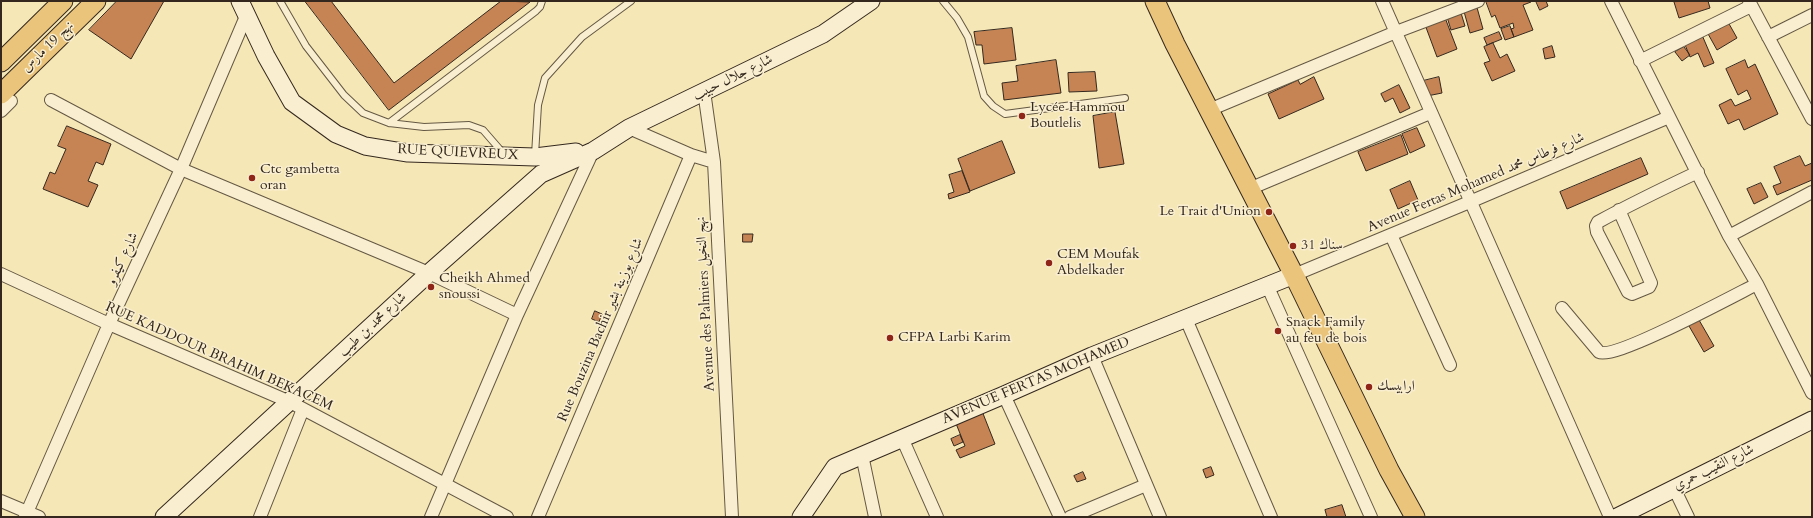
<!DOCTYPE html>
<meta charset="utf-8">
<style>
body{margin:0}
#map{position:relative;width:1813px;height:518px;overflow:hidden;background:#f6e7b6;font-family:Cardo,serif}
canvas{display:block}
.frame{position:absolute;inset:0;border:2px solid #34281e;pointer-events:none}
</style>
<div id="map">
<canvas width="1813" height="518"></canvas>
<div class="frame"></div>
</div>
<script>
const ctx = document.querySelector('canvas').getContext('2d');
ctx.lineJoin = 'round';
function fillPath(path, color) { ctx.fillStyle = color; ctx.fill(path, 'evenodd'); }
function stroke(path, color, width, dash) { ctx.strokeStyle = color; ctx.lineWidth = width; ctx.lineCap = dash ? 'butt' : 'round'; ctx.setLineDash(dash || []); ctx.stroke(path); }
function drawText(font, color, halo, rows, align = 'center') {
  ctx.font = font + ' Cardo,Amiri,serif'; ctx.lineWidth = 3; ctx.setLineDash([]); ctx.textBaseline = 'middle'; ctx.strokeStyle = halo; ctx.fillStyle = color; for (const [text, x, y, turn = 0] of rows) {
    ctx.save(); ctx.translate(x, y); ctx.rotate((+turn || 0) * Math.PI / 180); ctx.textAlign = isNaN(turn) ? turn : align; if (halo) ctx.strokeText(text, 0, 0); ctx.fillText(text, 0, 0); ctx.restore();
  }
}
const building = new Path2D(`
 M117 1H164L131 59 89 30Z
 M305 1H331L394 83 501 1 530 2 389 110Z
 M1486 1H1531V2L1523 5 1533 30 1514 37 1511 29 1514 28 1513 23 1500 28 1495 15 1492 17Z
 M1536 1H1546L1548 6 1540 10Z
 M1708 1 1710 8 1679 18 1674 2Z
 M1476 4 1483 29 1470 33 1463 8Z
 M1461 13 1465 26 1451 30 1447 17Z
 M1444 15 1457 49 1437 57 1424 22Z
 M1728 22 1737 38 1717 50 1707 32Z
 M1510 26 1514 37 1505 40 1501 29Z
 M1012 28 1016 60 984 64 982 45H976L974 32Z
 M1699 28 1714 63 1704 67 1698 53 1690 57 1681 35Z
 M1499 32 1502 39 1487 45 1484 38Z
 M1493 43 1500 58 1507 54 1515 71 1492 81 1484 63 1490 61 1484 47Z
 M1552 46 1555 57 1545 59 1543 49Z
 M1684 47 1690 55 1682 61 1675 52Z
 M1056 60 1061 93 1004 100 1002 83 1018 81 1016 66Z
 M1745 60 1748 68 1755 64 1778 114 1744 130 1739 119 1728 124 1719 105 1731 99 1735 106 1751 99 1747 90 1738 95 1726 69Z
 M1095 72 1097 91 1069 92 1068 73Z
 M1314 77 1324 99 1279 119 1268 94 1298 80 1300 84Z
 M1439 77 1442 93 1427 96 1423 81Z
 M1399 85 1410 108 1400 113 1393 98 1385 102 1381 94Z
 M1115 112 1124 164 1099 168 1093 116Z
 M67 126 111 144 103 165 96 162 88 181 98 185 88 207 43 189 50 172 55 174 66 149 58 146Z
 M1417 128 1425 146 1410 153 1402 134Z
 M1401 135 1408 154 1366 171 1358 152Z
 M1002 141 1015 173 970 191 958 159Z
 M1800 156 1805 166 1812 163V180L1777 195 1773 186 1781 183 1774 167Z
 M1641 158 1648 174 1567 209 1560 192Z
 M962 171 970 192 949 199 948 194 954 192 949 175Z
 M1410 181 1418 200 1398 209 1390 190Z
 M1761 183 1768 197 1754 204 1747 189Z
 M743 234H753L752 242H743Z
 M595 311 602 314 599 322 592 319Z
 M1699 320 1714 346 1704 352 1689 326Z
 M982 411 995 444 960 458 956 450 965 446 955 421Z
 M960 435 963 442 954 446 951 439Z
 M1211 467 1214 475 1206 478 1203 470Z
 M1083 472 1086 479 1077 482 1074 476Z
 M1342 505 1346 517H1327L1325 510Z`);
fillPath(building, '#c68354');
stroke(building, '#34281e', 1);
const lane = new Path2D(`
 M280 1 306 46 344 95 363 113 389 123 424 127 469 125 483 130 503 153
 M943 1 957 18 968 37 984 96 993 106 1005 114 1125 98
 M389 123 536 11 540 7 542 1
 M535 155 538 105 545 78 582 37 631 1`);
const street = new Path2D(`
 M1382 1 1610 517
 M1611 1 1729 236 1757 284 1812 393
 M1749 1 1812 119
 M1768 37 1812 15
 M1640 61 1751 6
 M704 91 714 162 732 517
 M51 100 181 169 429 273 517 315
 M1209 110 1396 32 1478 1
 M1 111 11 101
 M629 128 691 155 714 162
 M1249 189 1430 113
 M1619 210 1651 283 1649 287 1632 294 1628 292 1597 232 1596 226 1598 222C1631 204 1664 188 1698 172
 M1391 235 1450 365
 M1729 236 1812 192
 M1 274 109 324 290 402 507 517
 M1294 275 1472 201 1669 117
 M1267 285 1371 517
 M1562 308 1599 352C1615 360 1735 295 1757 284
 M1186 319 1271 517
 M1092 356 1160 517
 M1004 395 1060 517
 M902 438 937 517
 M862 455 875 517
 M1674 488 1688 517
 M1 501 39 517
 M25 517 109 324 181 169 247 14
 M260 517 303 409
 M431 517 517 315 593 151
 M538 517 691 155
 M1070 517 1146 485`);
const secondary = new Path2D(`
 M240 1 266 56 292 102 336 134 365 146 408 153 535 157 576 152
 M164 517 429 273 541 174 593 151 629 128 823 34 871 1
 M801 517 835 467 1004 395 1092 356 1294 275
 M1617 517 1812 420`);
const primary = new Path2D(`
 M1155 1 1175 44 1294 275 1389 470 1415 517
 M1 62 63 1
 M1 94 96 1`);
stroke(lane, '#645844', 8);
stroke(street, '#645844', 14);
stroke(secondary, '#34281e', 19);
stroke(primary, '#34281e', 21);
stroke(lane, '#f9efd0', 6);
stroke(street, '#f9efd0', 12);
stroke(secondary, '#f9efd0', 17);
stroke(primary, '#ebc47b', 19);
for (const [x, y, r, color] of [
 [1022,116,4,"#8f2418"],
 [252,178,4,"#8f2418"],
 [1269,212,4,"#8f2418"],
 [1293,246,4,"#8f2418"],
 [1049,263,4,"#8f2418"],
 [431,287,4,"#8f2418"],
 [1278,331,4,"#8f2418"],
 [890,338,4,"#8f2418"],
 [1369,387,4,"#8f2418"]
]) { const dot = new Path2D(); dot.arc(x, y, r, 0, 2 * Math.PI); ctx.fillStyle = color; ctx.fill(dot); stroke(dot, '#f9efd0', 1.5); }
drawText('14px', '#34281e', '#f9efd0', [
 ["نهج 19 مارس",48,47,-44],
 ["شارع جلال حبيب",733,78,-26],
 ["RUE QUIEVREUX",458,153,3],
 ["Avenue Fertas Mohamed شارع فرطاس محمد",1476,183,-23],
 ["شارع كيفرو",123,259,-65],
 ["Avenue des Palmiers نهج النخيل",706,304,-93],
 ["شارع محمد بن طيب",373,325,-43],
 ["Rue Bouzina Bachir شارع بوزينة بشير",601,330,-67],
 ["RUE KADDOUR BRAHIM BEKACEM",219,357,24],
 ["AVENUE FERTAS MOHAMED",1036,381,-23],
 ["شارع النقيب حمري",1714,468,-26]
]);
drawText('14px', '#34281e', '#f9efd0', [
 ["Lycée Hammou",1030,108],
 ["Boutlelis",1030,124],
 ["Ctc gambetta",260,170],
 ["oran",260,186],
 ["Le Trait d'Union",1261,212,"right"],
 ["سناك 31",1301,246],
 ["CEM Moufak",1057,255],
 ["Abdelkader",1057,271],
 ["Cheikh Ahmed",439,279],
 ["snoussi",439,295],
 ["Snack Family",1286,323],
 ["au feu de bois",1286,339],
 ["CFPA Larbi Karim",898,338],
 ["ارابيسك",1377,387]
], 'left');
</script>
